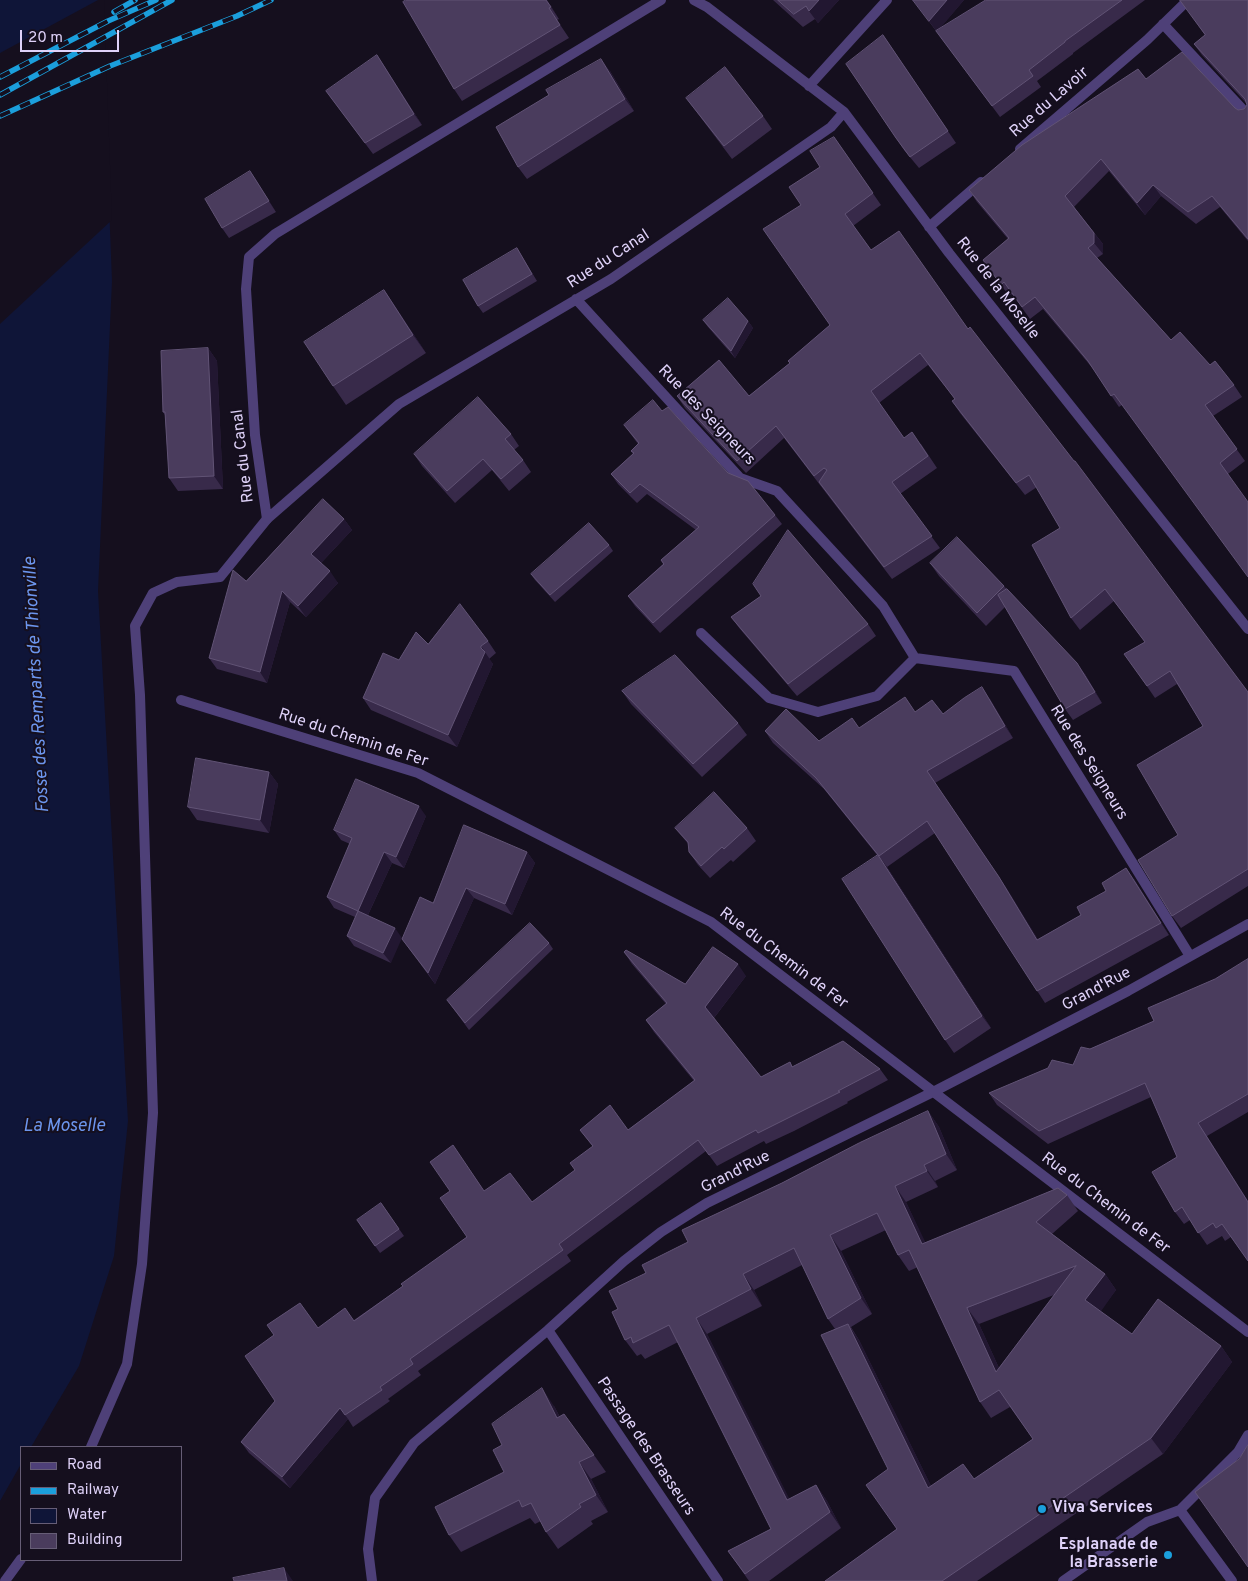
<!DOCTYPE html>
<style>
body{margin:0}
#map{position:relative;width:1248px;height:1581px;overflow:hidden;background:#150f1e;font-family:Overpass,sans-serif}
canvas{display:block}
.legend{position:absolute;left:20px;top:1446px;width:162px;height:115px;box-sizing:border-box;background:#150f1e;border:1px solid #665d76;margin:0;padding:6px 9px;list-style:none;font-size:15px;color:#dfd2f9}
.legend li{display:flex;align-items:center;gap:10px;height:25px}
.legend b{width:25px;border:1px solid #665d76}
.scale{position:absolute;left:20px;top:30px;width:99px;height:22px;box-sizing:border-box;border:2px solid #dfd2f9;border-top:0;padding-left:6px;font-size:15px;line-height:18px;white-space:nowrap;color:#dfd2f9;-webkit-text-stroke:4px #150f1e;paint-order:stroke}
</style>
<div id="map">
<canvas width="1248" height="1581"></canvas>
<ul class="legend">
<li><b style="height:6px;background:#4e4078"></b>Road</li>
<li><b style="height:6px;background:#1b9fdc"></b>Railway</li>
<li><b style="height:14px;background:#0f1538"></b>Water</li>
<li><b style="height:14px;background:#4a3c5d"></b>Building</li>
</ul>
<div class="scale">20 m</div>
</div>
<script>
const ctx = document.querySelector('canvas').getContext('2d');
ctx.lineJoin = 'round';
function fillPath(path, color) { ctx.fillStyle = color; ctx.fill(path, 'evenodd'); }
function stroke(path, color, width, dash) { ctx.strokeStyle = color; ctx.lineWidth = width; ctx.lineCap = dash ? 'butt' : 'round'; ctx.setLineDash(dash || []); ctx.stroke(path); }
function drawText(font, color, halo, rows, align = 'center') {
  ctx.font = font + ' Overpass,sans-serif'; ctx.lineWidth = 4; ctx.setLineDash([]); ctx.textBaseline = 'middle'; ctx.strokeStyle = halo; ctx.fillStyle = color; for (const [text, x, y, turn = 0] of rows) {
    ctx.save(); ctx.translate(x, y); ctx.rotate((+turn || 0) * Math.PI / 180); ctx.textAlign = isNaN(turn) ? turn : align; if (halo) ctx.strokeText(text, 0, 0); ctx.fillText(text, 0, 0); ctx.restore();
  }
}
fillPath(new Path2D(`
 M0 0H101L112 281 98 591 128 1121 114 1256 79 1366 31 1447H21V1464L0 1501Z`), '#0f1538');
fillPath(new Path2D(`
 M98 0H104L112 220 0 324V53Z`), '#150f1e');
stroke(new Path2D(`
 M91 1447 127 1364 142 1264 153 1113 140 695 135 626 153 593 177 582 220 577 267 519
 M5 1581 21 1559`), '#4e4078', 10);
stroke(new Path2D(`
 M694 0 707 7 844 112 949 253 1248 629
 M1163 24 1248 115
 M809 86 887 0
 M1020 149 1147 40 1188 0
 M929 227 981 182
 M576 299 740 478 777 491 883 606 915 658 1014 671 1190 956
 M267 519 255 435 246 289 249 257 275 234 661 0
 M267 519 399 404 611 279 831 127 844 112
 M701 633 769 698 818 712 877 696 915 658
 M181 700 418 773 711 922 1248 1332
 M548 1330 718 1581
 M1180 1510 1232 1581
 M372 1581 368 1549 375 1498 414 1443 548 1330 624 1261 661 1232 707 1203 933 1092 1128 991 1248 924
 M1063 1581 1147 1522 1180 1510 1238 1452 1248 1435`), '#4e4078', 10);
const rail = new Path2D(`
 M114 12 135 0
 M0 77 108 21 156 0
 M0 95 172 0
 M0 116 110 66 237 16 271 0`);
stroke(rail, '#1b9fdc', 5.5);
stroke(rail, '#150f1e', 4, [11]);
fillPath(new Path2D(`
 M547 0 559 19 557 20 569 38 462 101 454 89Z
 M773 0H839L818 23 815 19 803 27Z
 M913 0H964L939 29 986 0H1145L1073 53V54L1037 81 1041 87 1000 117Z
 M1248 0V241L1220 207 1196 224 1161 196 1145 215 1109 171 1074 207 1103 244V254L1097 258 1171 340 1210 365 1234 385 1242 397 1213 416 1245 461 1228 474 1122 405 1119 407 1094 370 1043 309 1030 319 1012 294 1009 296 983 260 1008 239 977 202 969 190 1146 79 1235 108 1238 110 1244 109 1247 105 1246 103 1202 55 1194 44Z
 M883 35 956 143 919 168 904 150 846 64Z
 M377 55 422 125 373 154 326 91Z
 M610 71 634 111 527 179 518 167 549 95Z
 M686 98 763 116 772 129 732 159Z
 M834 137 881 205 853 226 871 250 968 329 1248 692V886L1181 928 1172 916 1178 835 1203 726 1177 684 1155 698 1133 666 1145 642 1114 601 1080 630 1071 618 1060 528 1037 487 1025 495 960 413 952 401 955 399 928 365 879 403 904 438 921 444 937 468 900 494 940 548 892 579 784 438 746 473 685 408 677 396H749L790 363 830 325 801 205 820 167Z
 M250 171 276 212 229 238 222 228Z
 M517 248 537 281 483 313 478 306Z
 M384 290 426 353 346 405 333 386Z
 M703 320 748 321 753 328 735 358 708 327Z
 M208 348 217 361 223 489 178 491 169 478 165 415 163 412Z
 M662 411 728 473 775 515 782 524 660 633 635 606 628 596 663 564 661 560 696 530 647 494 637 503 618 484 611 474 633 454 631 451 638 444 624 425Z
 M511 434 519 446 514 450 523 460 531 472 509 491 492 470 455 503 422 466 414 454Z
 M344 519 352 530 321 563 338 583 306 617 290 602 267 683 217 669 209 658 246 581Z
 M609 545 613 551 555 602 535 580 531 574Z
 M930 563 1004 586 1085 674 1102 703 1073 720 1065 709 1005 607 986 626 939 576Z
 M761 596 868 624 876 636 797 696 740 629 731 617Z
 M488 641 496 653 489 659 493 664 457 747 371 710 363 698 399 660 428 644Z
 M622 691 738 723 747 735 702 777 631 704Z
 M990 699 1013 738 935 783 1007 889 1038 940 1081 915 1134 879 1169 935 1045 1003 935 833 887 867 991 1028 954 1053 945 1040 877 855 824 789 773 743 765 731 819 741 859 728 915 712 943 714Z
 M269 772 278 784 269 833 197 820 188 807Z
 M426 816 404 868 392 863 368 915 391 963 354 946 347 936 355 917 334 908 327 897 350 844 341 840 334 830Z
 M675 828H747L756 841 733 862 731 860 710 878 698 865 689 852V845Z
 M527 852 535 863 512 915 474 898 435 984 402 939 433 903Z
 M549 943 553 949 469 1030 447 1000Z
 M624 952 685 984 746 976 714 1018 761 1077 790 1062 793 1067 880 1069 888 1080 847 1102 848 1103 794 1131 766 1144 764 1141 717 1166 706 1151 567 1255 571 1261 418 1371 421 1375 388 1399 390 1401 353 1427 348 1419 290 1488 249 1453 241 1442 275 1401 318 1328 354 1320 403 1286 467 1237 485 1191 532 1202 575 1170 593 1147 580 1130H628L694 1081 654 1032 646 1020 666 1004 632 964Z
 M1248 959V1112L1207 1136 1248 1201V1261L1231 1237 1225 1241 1222 1236 1207 1245 1190 1220 1184 1224 1175 1212 1177 1157 1151 1097 1048 1144 997 1105 989 1093 1073 1065 1090 1049 1154 1021 1215 979Z
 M928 1111 939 1127 957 1170 935 1181 938 1187 906 1202 925 1243 1067 1195 1078 1211 1052 1234 1105 1274 1116 1290 1100 1311 1132 1334 1221 1346 1232 1362 1163 1454 977 1581H825L897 1529 888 1469 835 1329 828 1319 802 1265 754 1290 762 1306 707 1334 789 1499 816 1485 827 1501 841 1528 769 1581H749L728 1551 771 1529 678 1342 645 1359 641 1354 637 1356 625 1340 618 1309 646 1273 688 1242 782 1183ZM886 1230 898 1255 909 1271 918 1267 980 1402 991 1418 1010 1407 1033 1439 974 1479 931 1486 859 1340 851 1327 872 1314 841 1251ZM1054 1295 999 1368 979 1324Z
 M381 1203 404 1236 380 1253 357 1220Z
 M554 1406 560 1417 594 1455 606 1472 591 1479 608 1512 591 1521 593 1524 558 1549 546 1532 541 1521 535 1524 530 1518 461 1552 449 1535 504 1472 502 1445Z`), '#382a4a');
fillPath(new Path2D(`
 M546 0H547L559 19 551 7Z
 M819 0H839L818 23 809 11Z
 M947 0H964L937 32 929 21Z
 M377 55 385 67 422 125 414 114Z
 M601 59 610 71 634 111 625 99Z
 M250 171 257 181 276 212 269 201Z
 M1153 185 1161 196 1145 215 1137 203Z
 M1094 233 1103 244V254L1094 243Z
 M384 290 397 309 426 353 413 335Z
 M748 321 753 328 735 358 731 351Z
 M208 348 217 361 223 489 214 476Z
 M344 519 352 530 319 565 311 554Z
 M330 571 338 583 306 617 298 606Z
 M282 591 290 602 267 683 260 672Z
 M481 646 493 664 457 747 448 735Z
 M1077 663 1085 674 1102 703 1095 692Z
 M982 687 990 699 1013 738 1005 726Z
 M927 771 1007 889 1046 952 1037 940Z
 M269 772 278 784 269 833 260 820Z
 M419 806 426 816 404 868 396 857Z
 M384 852 392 863 365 921 358 911Z
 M527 852 535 863 512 915 505 904Z
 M878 855 887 867 991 1028 982 1016Z
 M1126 868 1134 879 1169 935 1161 923Z
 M466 888 474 898 435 984 428 973Z
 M395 928 402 938 391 963 383 953Z
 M738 964 746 976 713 1019 705 1007Z
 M928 1111 939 1127 957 1170 946 1154Z
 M1198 1123 1248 1201V1202Z
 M924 1165 935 1181 938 1187 927 1171Z
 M895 1186 906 1202 934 1260 922 1244Z
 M830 1235 841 1251 872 1314 861 1298Z
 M743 1274 754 1290 762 1306 751 1289Z
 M1105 1274 1116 1290 1097 1317 1085 1300Z
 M967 1308 979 1324 1008 1388 996 1372Z
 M696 1318 707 1334 798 1516 787 1500Z
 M848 1324 859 1340 940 1504 928 1488Z
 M1221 1346 1232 1362 1163 1454 1151 1438Z
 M542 1388 554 1406 569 1435 557 1418Z
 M340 1408 348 1419 290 1488 282 1477Z
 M579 1462 591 1479 608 1512 596 1495Z
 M816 1485 827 1501 841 1528 830 1512Z
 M284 1568 293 1581H287Z`), '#221731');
const building = new Path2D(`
 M406 0H546L551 7 549 8 560 25 454 89 403 2Z
 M778 0H819L809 11 806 6 794 14Z
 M913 0H947L929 21Z
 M986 0H1122L1065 41V42L1029 70 1033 76 992 106 936 31Z
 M1180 0H1248V239L1212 196 1188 212 1153 185 1137 203 1101 159 1065 196 1094 233V243L1088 248 1171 340 1180 332 1210 365 1215 361 1234 385 1205 405 1237 449 1220 463 1248 502V577L1114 394 1111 396 1088 361 1035 297 1022 307 1004 282 1001 285 983 260 1009 238 969 190 1022 145 1138 69 1146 79 1182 52 1235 108 1238 110 1244 109 1247 105 1245 99 1194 44 1205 35Z
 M883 35 948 131 910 157 896 138 846 64Z
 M377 55 414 114 365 143 326 91Z
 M601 59 625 99 518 167 496 127 549 95 546 90Z
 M725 67 763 116 724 146 686 98Z
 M834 137 873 193 845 214 871 250 899 231 968 329 970 327 1074 461H1075L1248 692V869L1172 916 1138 860 1178 835 1137 765 1203 726 1170 671 1147 686 1124 654 1145 642 1105 589 1071 618 1032 545 1060 528 1029 475 1016 483 952 401 955 399 920 353 871 391 904 438 912 432 928 456 892 482 932 536 884 567 819 482 827 470 824 468 814 476 776 426 737 461 677 396 719 360 749 396 790 363 788 361 830 325 763 229 801 205 789 187 820 167 810 151Z
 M250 171 269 201 222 228 205 199Z
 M517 248 532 274 478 306 463 280Z
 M384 290 413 335 333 386 304 342Z
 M728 298 748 321 731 351 703 320Z
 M208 348 214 476 169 478 165 412H163L161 351Z
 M478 397 511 434 505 439 523 460 501 479 483 459 447 491 414 454Z
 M653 400 662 411 668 407 728 473 748 481 775 515 653 623 628 596 664 564 661 560 699 527 640 484 630 493 611 474 634 453 631 451 639 443 624 425Z
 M323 499 344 519 311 554 330 571 298 606 282 591 260 672 209 658 233 570 246 581Z
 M589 523 609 545 550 595 531 574Z
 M788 530 868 624 788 684 731 617 761 596 753 584Z
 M957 537 1004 586 977 613 930 563Z
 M1007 589 1077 663 1095 692 1065 709 998 595Z
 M460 604 488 641 481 646V648L485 652 448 735 363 698 383 653 399 660 416 632 428 644Z
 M675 655 738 723 693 764 622 691Z
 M982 687 1005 726 927 771 999 877 1037 940 1081 915 1077 907 1106 891 1102 883 1126 868 1161 923 1037 991 927 821 879 856 816 778 765 731 786 709 819 741 852 718 859 728 905 697 915 712 932 700 943 714 964 698Z
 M196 758 269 772 260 820 188 807Z
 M356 779 419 806 396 857 384 852 358 911 395 928 383 953 347 936 358 911 327 897 352 838 334 830Z
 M714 792 747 828 724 849 722 847 701 866 689 852 688 842 675 828Z
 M464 825 527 852 505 904 466 888 428 973 402 939 420 897 433 903Z
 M878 855 982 1016 945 1040 842 879Z
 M530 923 549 943 465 1023 447 1000Z
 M713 947 738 964 705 1007 761 1077 790 1062 792 1067 843 1041 880 1069 838 1091 840 1092 758 1133 756 1130 709 1155 698 1140 559 1244 563 1250 410 1359 413 1364 380 1387 382 1390 345 1415 340 1408 282 1477 241 1442 275 1401 245 1356 274 1335 267 1325 300 1303 318 1328 345 1308 354 1321 403 1286 401 1284 467 1237 440 1198 450 1191 430 1162 453 1145 484 1191 510 1173 532 1202 575 1170 570 1163 593 1146 580 1130 610 1105 628 1130 695 1080 646 1020 667 1003 624 952 626 950 685 984Z
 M1248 959V1094L1198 1123 1248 1202V1261L1222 1224 1216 1228 1213 1223 1198 1233 1182 1207 1175 1212 1152 1172 1177 1157 1145 1083 1039 1131 989 1093 1048 1068 1052 1060 1073 1065 1081 1047 1090 1049 1154 1021 1148 1008 1215 979Z
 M928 1111 946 1154 924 1165 927 1171 895 1186 922 1244 1058 1188 1067 1195 1036 1222 1105 1274 1085 1300 1132 1334 1158 1299 1221 1346 1151 1438 942 1581H825L897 1529 866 1485 888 1469 821 1335 848 1324 928 1488 963 1464 974 1479 1033 1439 999 1390 980 1402 909 1250 898 1255 877 1213 830 1235 861 1298 828 1319 794 1248 743 1274 751 1289 696 1318 787 1500 816 1485 830 1512 745 1574 728 1551 771 1529 669 1325 633 1343 631 1337 625 1340 612 1312 618 1309 609 1291 646 1273 642 1265 688 1242 682 1230 782 1183 859 1143ZM1076 1266 996 1372 967 1308Z
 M381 1203 399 1229 375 1246 357 1220Z
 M542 1388 557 1418 564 1414 594 1455 579 1462 596 1495 579 1504 581 1507 546 1532 531 1503 522 1507 519 1500 449 1535 435 1507 504 1472 493 1450 502 1445 492 1424Z
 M1248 1445V1567L1195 1492 1239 1459Z
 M284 1568 287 1581H234L233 1578Z`);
fillPath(building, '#4a3c5d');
stroke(building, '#615375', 1);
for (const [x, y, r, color] of [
 [1042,1509,5,"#1b9fdc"],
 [1168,1555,5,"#1b9fdc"]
]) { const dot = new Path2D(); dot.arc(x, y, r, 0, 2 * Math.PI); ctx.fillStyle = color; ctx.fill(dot); stroke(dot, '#150f1e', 2); }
drawText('16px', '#dfd2f9', '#150f1e', [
 ["Rue du Lavoir",1050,103,-41],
 ["Rue du Canal",609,260,-33],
 ["Rue de la Moselle",997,289,52],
 ["Rue des Seigneurs",706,416,46],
 ["Rue du Canal",244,456,-97],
 ["Rue du Chemin de Fer",353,739,18],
 ["Rue des Seigneurs",1088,763,58],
 ["Rue du Chemin de Fer",783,959,37],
 ["Grand'Rue",1097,990,-28],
 ["Grand'Rue",736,1173,-27],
 ["Rue du Chemin de Fer",1105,1204,37],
 ["Passage des Brasseurs",645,1447,56]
]);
drawText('bold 16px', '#dfd2f9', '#150f1e', [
 ["Viva Services",1052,1509],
 ["Esplanade de",1158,1546,"right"],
 ["la Brasserie",1158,1564,"right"]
], 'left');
drawText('italic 18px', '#6c95ed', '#150f1e', [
 ["Fosse des Remparts de Thionville",38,685,-93],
 ["La Moselle",64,1127]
]);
</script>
